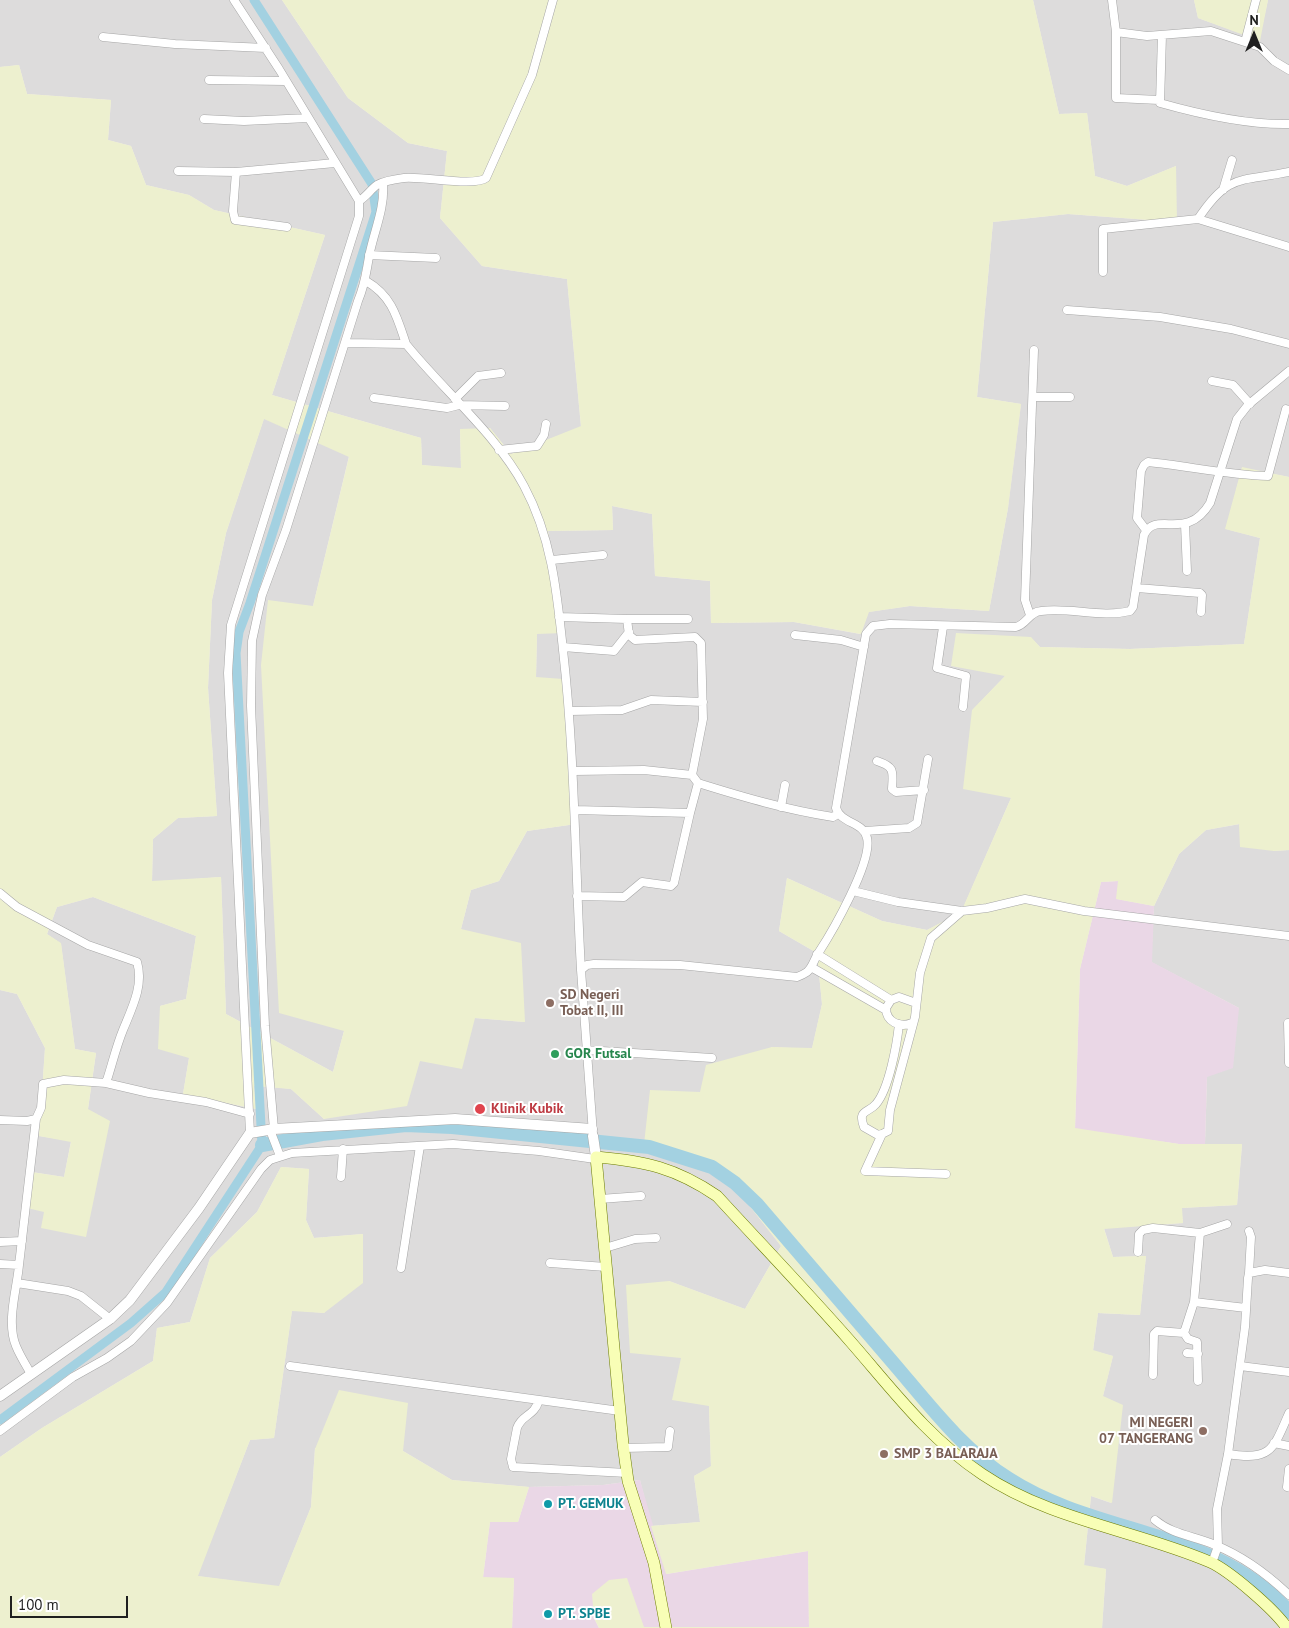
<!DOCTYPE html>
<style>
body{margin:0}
#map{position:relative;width:1289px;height:1628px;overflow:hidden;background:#f1ede5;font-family:"PT Sans",sans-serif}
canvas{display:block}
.north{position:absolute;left:1229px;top:10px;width:50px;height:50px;-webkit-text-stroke:4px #fff;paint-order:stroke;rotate:0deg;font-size:14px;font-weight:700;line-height:20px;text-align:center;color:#1f1f1f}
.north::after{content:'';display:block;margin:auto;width:18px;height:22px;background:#1f1f1f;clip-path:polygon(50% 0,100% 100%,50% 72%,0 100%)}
.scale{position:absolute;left:10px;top:1596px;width:118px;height:22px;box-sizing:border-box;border:2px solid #1f1f1f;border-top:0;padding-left:6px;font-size:15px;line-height:18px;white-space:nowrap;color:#1f1f1f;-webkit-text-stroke:4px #fff;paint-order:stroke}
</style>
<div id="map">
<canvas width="1289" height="1628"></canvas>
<div class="north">N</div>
<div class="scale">100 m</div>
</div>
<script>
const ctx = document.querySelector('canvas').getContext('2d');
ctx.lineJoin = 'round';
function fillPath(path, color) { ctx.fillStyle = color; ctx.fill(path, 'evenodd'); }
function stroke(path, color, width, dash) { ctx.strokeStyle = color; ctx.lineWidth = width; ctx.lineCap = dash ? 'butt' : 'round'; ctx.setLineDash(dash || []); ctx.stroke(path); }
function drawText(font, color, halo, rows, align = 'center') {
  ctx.font = font + ' "PT Sans",sans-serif'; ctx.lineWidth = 4; ctx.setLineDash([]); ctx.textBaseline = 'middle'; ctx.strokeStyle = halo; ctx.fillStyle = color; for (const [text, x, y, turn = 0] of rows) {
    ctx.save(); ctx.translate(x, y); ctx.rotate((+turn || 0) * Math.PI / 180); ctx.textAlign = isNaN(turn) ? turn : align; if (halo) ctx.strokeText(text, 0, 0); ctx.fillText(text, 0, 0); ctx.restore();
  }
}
fillPath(new Path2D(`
 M0 0H282L348 98 408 143 447 151 440 218 482 266 567 279 581 427 511 454 490 428 460 430 461 469 422 465 421 438 272 395 325 235 214 210 189 195 146 185 131 146 108 140 111 100 27 94 19 65 0 67Z
 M1033 0H1194L1198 18 1259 40 1268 0H1289V477L1242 468 1226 529 1260 538 1244 644 1130 649 1040 647 1030 637 1005 676 972 711 1011 798 961 913 927 930 882 921 787 878 779 931 817 953 822 1004 812 1049 772 1047 701 1092 644 1144 687 1156 734 1186 781 1246 745 1309 669 1281 681 1358 709 1405 711 1467 694 1476 700 1522 651 1526 640 1480 603 1485 529 1487 452 1480 403 1451 315 1448 311 1507 279 1587 197 1576 250 1440 274 1438 292 1310 324 1313 363 1234 314 1238 306 1220 309 1169 281 1167 257 1212 210 1258 190 1322 157 1328 153 1361 42 1428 0 1457V990L17 994 45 1048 39 1136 71 1141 64 1177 32 1172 44 1212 86 1237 88 1109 96 1053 75 1049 61 944 47 934 57 907 93 897 196 936 186 999 160 1006 189 1058 183 1094 256 1109 254 1085 291 1089 324 1119 420 1061 475 1018 524 1022 461 929 471 890 499 881 527 831 576 824 536 678 537 633H563L548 531 613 530 612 506 652 514 655 576 710 581 711 623 794 622 860 634 868 612 910 606 989 611 1008 508 1021 404 977 397 993 222 1068 214 1176 222V166L1127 186 1095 176 1087 113 1059 114Z
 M264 418 349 456 313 606 344 1031 333 1072 226 1014 221 877 152 882 153 839 178 818 217 816 208 688 212 600 226 533Z
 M1240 824 1274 851 1289 850V1628H1102L1106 1569 1084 1566 1091 1496 1111 1503 1103 1396 1113 1356 1093 1351 1098 1313 1140 1315 1146 1256 1113 1257 1104 1228 1183 1223 1181 1208 1237 1205 1242 1145 1205 1144 1207 1077 1239 1008 1151 962 1154 906 1179 854 1206 830Z`), '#dddcdc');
fillPath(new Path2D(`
 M1119 881 1117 899 1154 906 1152 962 1239 1008 1233 1068 1207 1077 1205 1144H1179L1075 1129 1080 969 1101 882Z
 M640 1480 667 1574 808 1551 809 1627H644L594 1618 599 1628H512L514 1578H483L490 1521 518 1522 529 1487 603 1485Z`), '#ead7e6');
fillPath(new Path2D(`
 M282 0H1033L1059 114 1087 113 1095 176 1127 186 1176 166 1177 222 1068 214 993 222 977 397 1021 404 1008 508 989 611 910 606 869 612 861 634 794 622 711 623 710 581 655 576 652 514 612 506 613 530 548 531 563 633 537 634 536 677 563 679 576 824 527 831 499 881 471 890 461 929 521 943 525 1022 475 1018 462 1069 420 1061 407 1106 324 1119 291 1089 254 1086 256 1109 183 1094 189 1058 158 1049 160 1006 186 999 196 936 93 897 57 907 47 934 61 943 75 1049 96 1053 88 1109 110 1121 86 1237 41 1228 44 1212 27 1208 31 1172 64 1177 71 1142 39 1136 45 1048 17 994 0 990V67L19 65 27 94 111 100 108 140 131 146 146 185 189 195 214 210 325 235 272 395 421 438 422 465 461 468 460 429 490 428 511 454 581 426 567 279 482 266 440 218 447 151 408 143 348 98ZM264 419 349 457 313 606 268 600 261 665 279 1013 344 1031 333 1072 226 1014 221 877 152 881 153 839 178 818 217 816 208 688 212 600 226 533Z
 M1194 0H1268L1260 41 1198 18Z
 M1242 467 1289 477V850L1274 851 1240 847 1239 824 1206 830 1179 854 1154 906 1116 899 1118 881 1101 882 1080 969 1075 1128 1179 1144H1242L1237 1205 1182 1208 1183 1223 1104 1229 1113 1257 1146 1256 1140 1315 1098 1313 1093 1350 1113 1356 1103 1396 1123 1405 1112 1503 1091 1496 1084 1565 1106 1569 1102 1628H599L594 1618 592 1594 609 1580 627 1578 644 1627H809L808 1551 666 1574 651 1526 700 1522 694 1476 711 1466 709 1406 672 1400 681 1358 630 1353 626 1285 669 1281 745 1309 781 1246 734 1186 687 1156 644 1144 650 1090 700 1092 706 1065 772 1047 812 1048 822 1004 817 953 779 931 787 878 882 921 927 930 961 912 1011 798 963 789 972 710 1005 676 951 666 956 633 1031 637 1040 647 1130 649 1244 644 1260 538 1225 529Z
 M281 1167 309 1169 306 1220 314 1238 363 1234V1283L324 1313 292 1311 274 1438 250 1440 198 1576 279 1586 311 1507 315 1449 339 1390 408 1403 403 1451 452 1480 529 1487 518 1522H490L483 1577 514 1578 512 1628H0V1457L42 1428 153 1361 157 1328 190 1322 210 1258 257 1212Z`), '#edf0cf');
stroke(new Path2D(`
 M0 1420 131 1323 166 1292 262 1145 236 653 239 632 250 603 376 212 372 184 254 0`), '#a3d1e1', 9);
stroke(new Path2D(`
 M262 1145 322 1134 406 1125 452 1127 649 1147 712 1167 735 1183 757 1204C803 1258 849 1311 895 1365 930 1406 963 1450 1009 1479 1097 1536 1217 1529 1289 1612`), '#a3d1e1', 14);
const minor = new Path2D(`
 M234 0 279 69 359 201V216L231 625 228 673 250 1133
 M1112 0 1116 32 1147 36 1211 31 1260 47 1274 61 1289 70
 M1116 32V98L1159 100
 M1162 35 1160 103C1199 114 1249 125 1289 124
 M103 37 175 44 266 48
 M1245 42 1256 0
 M209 80 286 81
 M204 119 244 121 308 118
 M178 171 236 172 335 163
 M236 172 233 211 235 220 287 227
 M1223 190 1232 160
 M359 201C366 197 371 189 377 185 384 181 396 179 404 178 423 176 474 187 486 178L532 75 553 0
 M1198 219 1289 247
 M369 255 436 258
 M1103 272V229L1198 219C1229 172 1241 182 1289 172
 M366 281C392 296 397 317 406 344 443 390 497 435 524 486 552 538 557 593 563 650 575 756 575 863 581 970
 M1067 310 1160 317 1231 329 1289 344
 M346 343 406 344
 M1212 381 1233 385 1250 404
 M1034 397H1070
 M374 398 447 408 459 405 505 406
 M455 399 478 376 501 373
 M499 450 537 446 544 435 546 424
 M1185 524 1187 571
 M1146 530 1137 518 1141 471 1144 465 1148 462C1188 466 1228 475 1268 476L1286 409
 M552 560 603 555
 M1137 588 1200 593 1202 595 1201 612
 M1030 615 1025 600 1034 350
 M559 617 627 619 629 635 635 640 695 637 701 643 703 719 692 775
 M627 619H688
 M943 627 937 668 966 676 963 707
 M795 635 841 640 864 647
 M563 647 614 651 629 632
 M570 711 622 710 651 700 703 702
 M877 761C895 767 893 771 892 789L896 792 924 790
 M574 771 644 770 692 775 698 783C743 797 787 810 833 817L838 814
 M781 807 785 785
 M575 810 690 813 698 783
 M865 831 909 828 917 823 928 759
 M853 891 898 902 962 911 987 908 1025 899 1084 911 1289 936
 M0 893 17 907 88 945 137 962C144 985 132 1008 123 1030 116 1047 112 1065 106 1083
 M577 896 624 897 642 882 671 886 674 883 690 813
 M817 954 891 1000
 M811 967 886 1010
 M912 1023C900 1028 886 1022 886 1008L891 1000 899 997 916 1003
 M1288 1023 1289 1063
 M586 1050 712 1058
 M0 1120 27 1121 36 1119 41 1108 43 1084 64 1080 106 1083 149 1093 206 1102 250 1114
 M274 1129 265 1026 251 706 252 641 262 595 286 530 358 301C366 282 366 271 370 252 375 229 385 207 383 183
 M270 1130 280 1156
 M593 1134 581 970 587 965 594 964 680 965 797 977C800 976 804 974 807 972 813 967 814 959 819 952 832 932 873 861 867 838 864 822 841 824 836 808L866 634 873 626 890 624 1016 627C1027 624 1029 612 1041 611 1070 607 1101 618 1130 611L1133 607 1144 535C1156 509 1186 543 1210 503L1237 419 1248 405 1289 371
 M882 1134 878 1135 864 1127C857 1109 869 1113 876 1104 889 1089 897 1044 899 1024
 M946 1174 865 1171 882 1134 888 1131 890 1110 915 1017 920 973 931 938 962 911
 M341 1177 343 1149
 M600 1199 641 1196
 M1249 1231 1251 1237 1249 1273
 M1200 1233 1194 1302 1246 1308
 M0 1242 22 1241
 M605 1248 635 1239 656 1238
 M1138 1252 1139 1234 1143 1230 1153 1228 1200 1233 1227 1224
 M550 1263 606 1267
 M0 1264 19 1265C17 1289 6 1322 16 1346 20 1356 26 1365 31 1374
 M19 1265 36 1119
 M401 1268 420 1146
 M17 1283 68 1291 81 1296 110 1319
 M1184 1333 1188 1339 1197 1342 1198 1381
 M1187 1353 1198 1354
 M290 1366 620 1411
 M1240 1366 1289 1372
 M1153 1375 1154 1334 1157 1331 1184 1333 1194 1302
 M539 1400C534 1417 522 1414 517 1428L511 1459 513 1467 627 1473
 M0 1431 73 1377 107 1358 131 1341 167 1303 261 1169 270 1160 292 1153 453 1144 539 1151 595 1159
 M1274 1443 1289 1446
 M623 1448 668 1447 670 1431
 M1228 1454C1271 1461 1273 1450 1289 1413
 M1287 1487 1289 1469
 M1155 1520C1173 1535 1195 1536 1215 1545 1242 1556 1268 1575 1289 1595
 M1212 1563 1218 1546 1217 1509 1228 1454 1245 1327 1248 1278 1249 1273 1265 1270 1289 1273`);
const tertiary = new Path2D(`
 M593 1136 596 1157
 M0 1396 110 1319 130 1300 199 1208 250 1133 274 1129 455 1119 592 1129`);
const secondary = new Path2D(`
 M666 1628 654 1563 628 1481 623 1444 596 1157C645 1161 676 1168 717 1196 761 1244 807 1292 850 1341 892 1389 928 1438 982 1474 1050 1520 1135 1530 1210 1562 1230 1571 1275 1610 1287 1628`);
stroke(minor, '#a6a6a6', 9);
stroke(tertiary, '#a6a6a6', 11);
stroke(secondary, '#6c7d00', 12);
stroke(minor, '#fff', 8);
stroke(tertiary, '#fff', 10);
stroke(secondary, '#f8feb6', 11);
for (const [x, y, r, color] of [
 [550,1003,5,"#8d6e63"],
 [555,1054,5,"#2e9e5b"],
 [480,1109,6,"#e0444e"],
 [1203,1431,5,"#8d6e63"],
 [884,1454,5,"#8d6e63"],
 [548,1504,5,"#0f9aa8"],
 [548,1614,5,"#0f9aa8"]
]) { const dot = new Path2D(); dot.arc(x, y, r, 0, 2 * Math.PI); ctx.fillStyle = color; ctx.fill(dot); stroke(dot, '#fff', 2); }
drawText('bold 14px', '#785e54', '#fff', [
 ["SD Negeri",560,995],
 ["Tobat II, III",560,1011],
 ["MI NEGERI",1193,1423,"right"],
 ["07 TANGERANG",1193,1439,"right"],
 ["SMP 3 BALARAJA",894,1454]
], 'left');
drawText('bold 14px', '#27864d', '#fff', [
 ["GOR Futsal",565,1054]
], 'left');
drawText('bold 14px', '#be3a42', '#fff', [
 ["Klinik Kubik",491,1109]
], 'left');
drawText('bold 14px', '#0d838f', '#fff', [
 ["PT. GEMUK",558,1504],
 ["PT. SPBE",558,1614]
], 'left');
</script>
